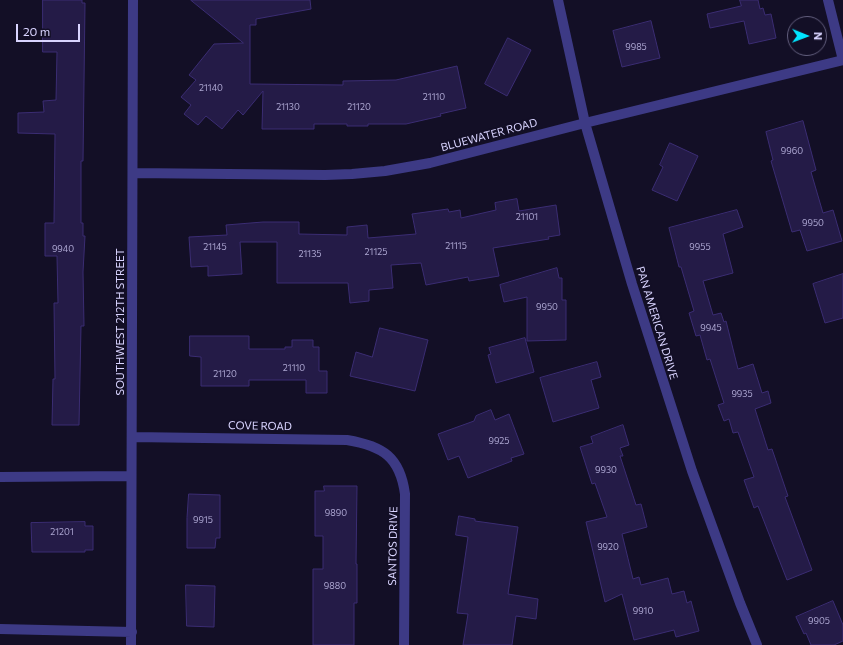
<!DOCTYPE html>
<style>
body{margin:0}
#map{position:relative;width:843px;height:645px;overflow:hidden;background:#130f26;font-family:Commissioner,sans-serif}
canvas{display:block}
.north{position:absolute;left:787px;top:16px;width:40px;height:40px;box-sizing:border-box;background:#130f26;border:1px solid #625e7d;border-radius:50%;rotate:91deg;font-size:11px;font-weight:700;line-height:16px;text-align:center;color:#d9d4ff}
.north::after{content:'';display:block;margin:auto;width:14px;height:18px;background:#00e5ff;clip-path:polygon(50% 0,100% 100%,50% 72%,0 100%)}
.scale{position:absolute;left:16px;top:24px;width:64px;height:18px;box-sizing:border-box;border:2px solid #d9d4ff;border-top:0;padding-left:5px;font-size:12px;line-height:14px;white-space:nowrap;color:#d9d4ff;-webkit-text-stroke:3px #130f26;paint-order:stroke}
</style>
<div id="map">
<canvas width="843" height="645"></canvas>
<div class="north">N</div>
<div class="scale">20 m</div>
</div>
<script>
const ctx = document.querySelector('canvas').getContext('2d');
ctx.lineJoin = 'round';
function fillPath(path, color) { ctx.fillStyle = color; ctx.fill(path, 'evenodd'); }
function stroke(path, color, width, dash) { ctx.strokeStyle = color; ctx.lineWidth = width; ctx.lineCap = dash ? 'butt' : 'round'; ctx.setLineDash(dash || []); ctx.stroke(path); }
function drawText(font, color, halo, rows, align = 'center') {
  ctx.font = font + ' Commissioner,sans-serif'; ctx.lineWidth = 3.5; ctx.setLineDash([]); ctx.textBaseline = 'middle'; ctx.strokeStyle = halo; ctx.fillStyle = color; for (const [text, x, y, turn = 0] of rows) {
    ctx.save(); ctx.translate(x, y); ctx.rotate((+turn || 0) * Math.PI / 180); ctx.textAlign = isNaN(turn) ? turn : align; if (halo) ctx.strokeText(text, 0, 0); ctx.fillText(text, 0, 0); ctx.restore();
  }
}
const building = new Path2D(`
 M43 0H82V3H85L83 161H81V223H83V236H85L83 272 84 326H81L79 425H52L53 379H55L54 303H58L57 256H45V223H54L55 134 18 133V113L44 112 43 101 56 100 57 52H43Z
 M191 0H310L311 9 256 19V25H250V84L343 85V81L396 80 457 66 466 108 440 114 441 116 406 124H368V126H347V124H314V129H262L263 91 243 115 238 110 222 129 206 116 198 125 184 114 191 105 181 97 196 80 189 75 214 44 243 43Z
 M740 0H758L760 9 763 8 765 15 771 14 776 38 749 44 744 21 710 28 707 14 741 6Z
 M651 21 660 58 622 67 613 31Z
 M508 38 531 50 507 96 485 84Z
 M803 121 816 170 811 172 823 213 833 210 842 241 807 251 800 230 792 232 771 161 773 160 766 132Z
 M670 143 698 156 677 201 652 190 663 167 660 165Z
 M517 199 519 211 556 205 560 235 548 237 549 239 493 248 499 276 469 281 468 277 426 285 421 263 391 265 393 288 369 290V301L350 303 348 283H277V242H240L242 274 208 276V266L191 267 189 237 227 235 226 225 263 222H299V234L347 235V227L367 225 368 238 416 234 412 214 448 209 449 212 460 210 461 218 496 210 495 203Z
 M737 210 743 227 723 234 733 273 703 281 713 315 721 313 724 322 726 321 738 369 753 364 762 393 768 391 771 403 755 409 768 450 772 449 788 496 785 497 812 570 787 580 758 506 754 508 744 480 754 477 738 432 733 433 729 419 724 421 718 405 724 403 710 359 707 360 700 335 696 336 689 313 694 311 681 267H679L669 228Z
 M557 268 559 278H562V300H566V340L527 341V297L504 302 500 285Z
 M843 274V318L825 323 813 284Z
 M380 328 428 340 415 391 350 376 356 352 372 357Z
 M190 336H249V349H285V347H292V340H313V347H319V371H327V393H306V380H249V386H201V357L190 356Z
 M525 338 534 372 496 383 488 355 491 354 489 348Z
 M597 362 601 377 591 380 599 408 553 422 540 378Z
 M491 410 495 420 509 414 524 454 511 458 512 461 468 478 459 456 448 460 438 434 474 421 476 416Z
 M623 425 629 445 620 448 623 456H620L636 505 641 504 647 527 622 534 633 579 639 577 641 585 668 578 672 594 684 591 687 603 691 601 699 631 676 637 674 630 634 640 622 594 605 602 586 522 607 517 595 483 592 484 580 447 593 443 591 437Z
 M324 486H357L356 564H357V603H354V645H313V569H323V536H315V491H324Z
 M189 494 220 495V538H216L215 548H187V518Z
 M459 516 475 519V521L518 527 508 594 538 599 536 619 516 616 512 645H463L468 614 457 613 468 537 456 535Z
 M85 522V526H93V550H85V552H32L31 523Z
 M186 585 215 586 214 627 187 626Z
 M833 601 843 625V641L834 645H811L806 633 804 634 796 617Z`);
fillPath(building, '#241b47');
stroke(building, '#3b2d73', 1);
stroke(new Path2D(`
 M558 0 585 123 632 284 692 471 740 603 757 645
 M828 0 843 60
 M133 173 325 175 352 174 385 171 430 163 585 123 843 60
 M132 437 347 440C383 446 400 457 405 494L404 645
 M0 477 131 476
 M0 629 132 632
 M131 645 133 0`), '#3d3a85', 10);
drawText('9px', '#aca6d1', null, [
 ["9985",636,47],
 ["21140",211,88],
 ["21110",434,97],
 ["21130",288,107],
 ["21120",359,107],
 ["9960",792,151],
 ["21101",527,217],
 ["9950",813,223],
 ["21115",456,246],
 ["21145",215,247],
 ["9955",700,247],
 ["9940",63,249],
 ["21125",376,252],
 ["21135",310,254],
 ["9950",547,307],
 ["9945",711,328],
 ["21110",294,368],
 ["21120",225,374],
 ["9935",742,394],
 ["9925",499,441],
 ["9930",606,470],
 ["9890",336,513],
 ["9915",203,520],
 ["21201",62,532],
 ["9920",608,547],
 ["9880",335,586],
 ["9910",643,611],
 ["9905",819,621]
]);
drawText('11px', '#d9d4ff', '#130f26', [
 ["BLUEWATER ROAD",489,135,-15],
 ["SOUTHWEST 212TH STREET",120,322,-90],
 ["PAN AMERICAN DRIVE",657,323,73],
 ["COVE ROAD",260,426,1],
 ["SANTOS DRIVE",393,546,-89]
]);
</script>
